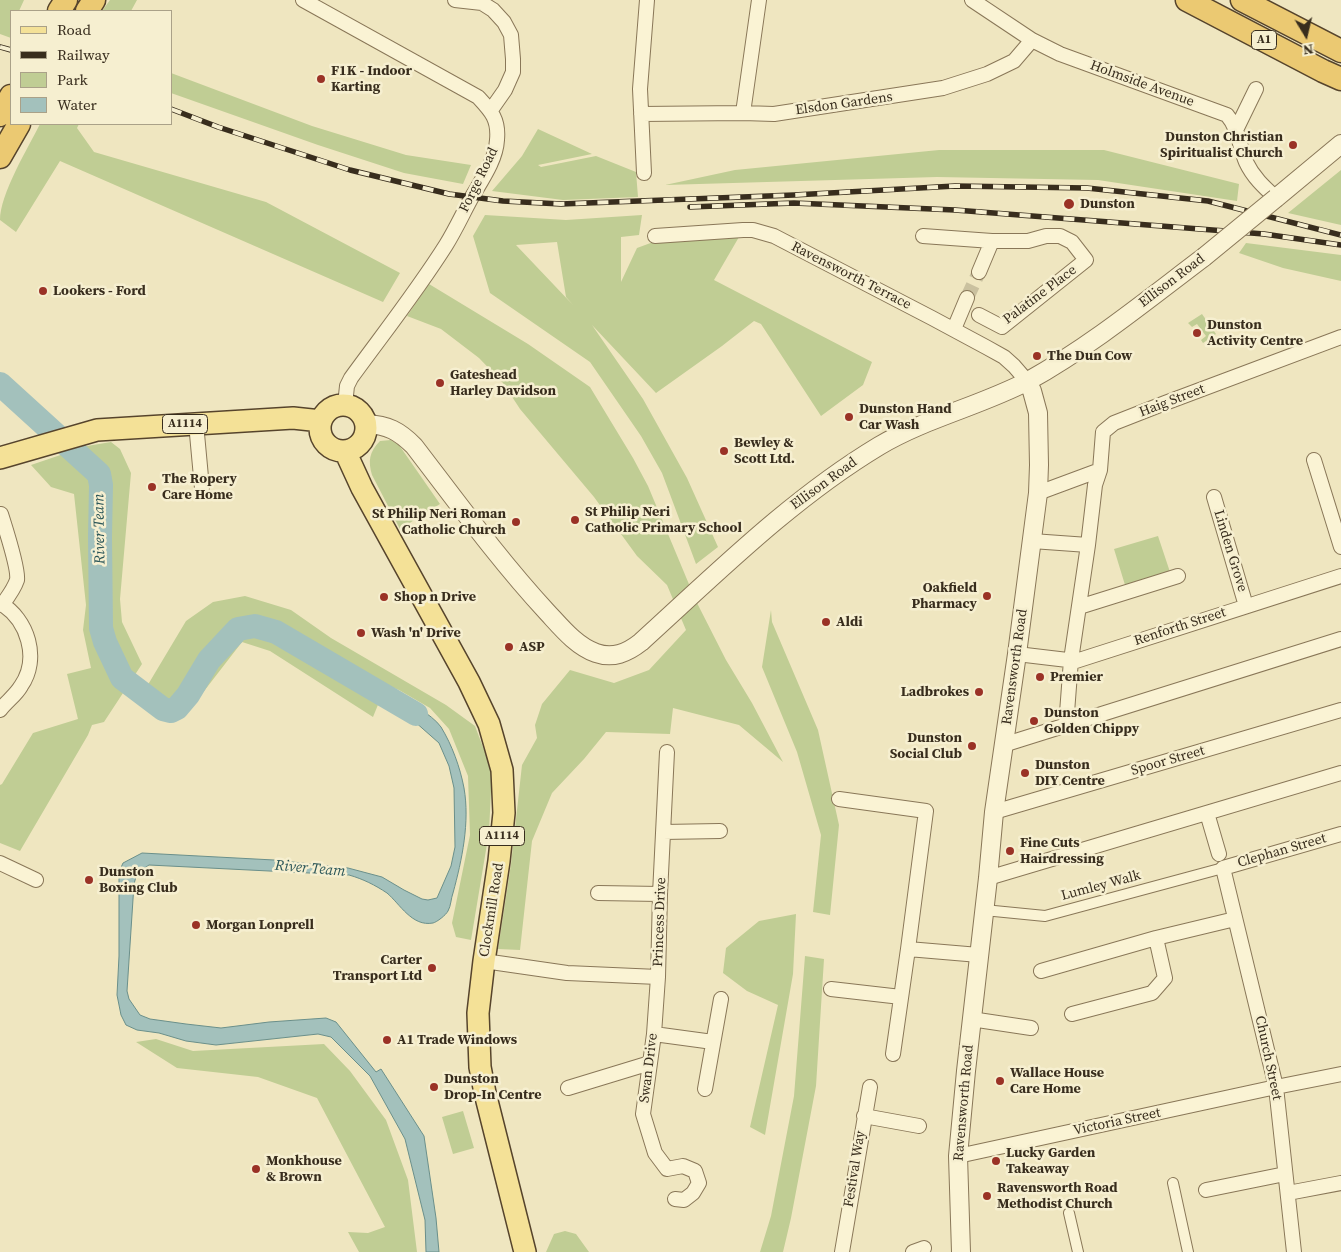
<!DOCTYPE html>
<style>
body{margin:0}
#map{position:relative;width:1341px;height:1252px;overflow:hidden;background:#efe6c0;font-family:"Source Serif 4",serif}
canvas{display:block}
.legend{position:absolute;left:10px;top:10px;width:162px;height:115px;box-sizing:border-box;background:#f6efd0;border:1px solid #aaa188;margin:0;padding:6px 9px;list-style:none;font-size:15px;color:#382d1d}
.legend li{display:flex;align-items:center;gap:10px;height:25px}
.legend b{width:25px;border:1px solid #aaa188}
.north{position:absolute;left:1281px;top:10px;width:50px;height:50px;-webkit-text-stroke:4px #f6efd0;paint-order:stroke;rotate:171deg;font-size:14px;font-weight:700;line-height:20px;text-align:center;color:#382d1d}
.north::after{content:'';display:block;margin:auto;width:18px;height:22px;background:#382d1d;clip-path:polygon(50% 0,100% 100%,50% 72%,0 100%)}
</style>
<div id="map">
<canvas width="1341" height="1252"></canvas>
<ul class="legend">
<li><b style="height:6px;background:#f4e197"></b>Road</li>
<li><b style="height:6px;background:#382d1d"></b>Railway</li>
<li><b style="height:14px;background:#c0cd94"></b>Park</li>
<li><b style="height:14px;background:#a3c1bc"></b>Water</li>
</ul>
<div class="north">N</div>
</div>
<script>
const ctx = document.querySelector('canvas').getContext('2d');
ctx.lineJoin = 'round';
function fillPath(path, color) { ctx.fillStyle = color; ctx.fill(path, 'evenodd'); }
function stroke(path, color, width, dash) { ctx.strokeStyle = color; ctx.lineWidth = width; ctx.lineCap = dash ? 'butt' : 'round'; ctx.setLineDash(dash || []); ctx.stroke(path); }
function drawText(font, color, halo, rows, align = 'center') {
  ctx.font = font + ' "Source Serif 4",serif'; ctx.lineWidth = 5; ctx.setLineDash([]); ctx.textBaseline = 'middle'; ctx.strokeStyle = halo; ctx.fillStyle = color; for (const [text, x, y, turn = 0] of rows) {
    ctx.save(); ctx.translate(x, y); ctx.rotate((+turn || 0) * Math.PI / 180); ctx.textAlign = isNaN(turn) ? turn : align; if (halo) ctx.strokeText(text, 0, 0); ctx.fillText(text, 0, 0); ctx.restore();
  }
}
fillPath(new Path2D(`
 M0 0H24L19 11H11V38L0 34Z
 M110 0H137L131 11H102Z
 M171 73 312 126 406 155 471 165 463 184 404 173 318 145 171 93Z
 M40 124H79L77 128 94 152 266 202 400 273 383 302 60 161 16 232 0 220C0 194 28 148 40 124Z
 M538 129 592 154 538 165 541 167 596 156 636 172 638 197 563 200 492 191 522 156Z
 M939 150H1104L1239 184 1237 201 1098 180 937 177 665 185 735 170Z
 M1341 170V225L1288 213Z
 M485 215 566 220 642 215 639 235 621 237V282L637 248 656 241 739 237 714 280 872 362 863 385 821 416 761 324 754 321 722 346 656 393 592 325 643 399 687 478 718 547 696 564 662 473 641 436 590 362 490 293 473 236ZM557 242 566 297 573 305 516 245Z
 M1246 243 1341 255V281L1283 268 1239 253Z
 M429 284 528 344 590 387 633 458 648 486 696 601 726 660 752 703 783 762 739 725 673 708 670 734 606 732 584 759 552 793 532 841 520 950 498 949 511 864 522 765 537 738 535 725 542 704 570 670 614 683 649 670 686 630 667 585 637 556 594 497 520 409 503 383 479 358 441 329 407 316Z
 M1202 314 1216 334 1203 343 1201 340 1206 336 1197 324 1192 327 1188 323Z
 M391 440 399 445 440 504 400 529 372 475C368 461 369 452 380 441Z
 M111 442 120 449 131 473 120 599 122 622 142 664 104 722 92 725 88 735 20 851 0 843V785L2 784 33 733 78 719 67 674 91 668 83 630 86 605 74 494 51 487 31 465 87 446Z
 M1158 536 1170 572 1125 585 1114 549Z
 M245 596 291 610 331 638 446 705 475 726 492 771 489 832 471 940 456 937 452 923 470 835 468 776 449 729 430 708 399 690 386 685 373 717 270 651 242 642 201 695 169 704 137 703 186 621 213 602Z
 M771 610 772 622 818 730 839 825 830 915 813 912 821 835 797 752 762 667Z
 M796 914 793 974 765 1135 750 1127 778 1005 747 991 723 973 726 948 759 921Z
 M805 956 824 959 816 1086 791 1218 783 1252H760L771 1216 794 1096Z
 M156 1039 193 1051 324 1044 350 1071 386 1120 408 1180 417 1252H359L348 1232 368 1233 385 1227 317 1098 258 1077 177 1068 136 1042Z
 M463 1111 474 1148 453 1154 442 1117Z
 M565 1231 576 1234 589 1252H546L554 1234Z`), '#c0cd94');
const water = new Path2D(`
 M391 692C405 700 432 714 441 727 452 745 460 767 464 788 470 822 462 860 453 893 451 898 451 906 448 911 446 915 437 922 433 923 412 927 400 904 387 893 375 885 363 879 349 875L149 865 137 873 134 884 127 991 129 999 140 1015 150 1019 186 1024 221 1028 269 1022 326 1018 336 1022 376 1072 381 1069 424 1136 436 1218 439 1252H426L425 1220 405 1139 370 1076 331 1037 318 1034 216 1045 186 1041 159 1033 137 1030 126 1025 121 1015 117 995 119 956V872L123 863 142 853 274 860 348 868 382 877 404 890 422 899 428 900 437 898 451 866 455 847 454 788 449 766 439 743 414 721 386 702Z`);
fillPath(water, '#a3c1bc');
stroke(water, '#6a8f8a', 1);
stroke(new Path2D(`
 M0 384 99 474 101 485 100 537 101 628 105 642 122 678 163 709 171 711 177 708 188 695 209 660 238 629 255 626 276 632 416 714`), '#a3c1bc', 24);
stroke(new Path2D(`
 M967 298 979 272`), '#cac19f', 14, [14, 7]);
const pedestrian = new Path2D(`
 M984 910 1045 916 1223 868
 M1173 1183 1188 1252
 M1069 1213 1078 1252`);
const minor = new Path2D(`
 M303 0 478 97C491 111 499 119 497 140 496 159 483 178 473 195 464 211 456 229 446 245 417 291 383 334 351 378L347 386 345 405
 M455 0 482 3 493 10 504 22 511 35 513 59V72L505 90 491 110
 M972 0 1032 40 1060 54 1227 115C1239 129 1239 146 1246 162 1253 177 1264 187 1276 198
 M743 113 759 0
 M641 114 743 113 774 114 943 88 987 74 1014 61 1032 40
 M1236 130 1256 89
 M644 173 640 89 647 0
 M655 236 743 230H753L774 236 932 318 986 347 1004 357 1014 366 1027 381
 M923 236 992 241
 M979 272 992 241H1028L1046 236H1060L1072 242 1086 260 1002 327 979 315
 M954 329 967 298
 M196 423 202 488
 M1314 460 1341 547
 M1038 493 1100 470 1103 432 1114 423 1165 403 1341 337
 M1214 497 1246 606
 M1 514C5 527 19 569 17 580 14 589 8 597 2 605
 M1032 541 1088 545
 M0 603C28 619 40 659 21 686 16 695 7 701 0 710
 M1079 607 1178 576
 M1017 654 1076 661 1341 576
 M1066 726 1071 660 1088 545 1095 485 1100 470
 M1003 745 1341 639
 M839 799 926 811 908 949 893 1054
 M994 812 1341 710
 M1207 813 1219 854
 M663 832 720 831
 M0 863 36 880
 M988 878 1341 773
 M598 893 660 894
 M908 949 979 955
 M484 961 567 973 658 977 660 894 667 752
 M1041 971 1156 938 1235 919
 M658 977 654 1034 643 1114 655 1153 667 1169 683 1166 695 1171 699 1183 693 1193 684 1200 675 1199
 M831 989 901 997
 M1072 1014 1152 993 1165 978 1156 938
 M971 1019 1031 1028
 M654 1034 713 1042
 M568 1088 650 1063
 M705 1089 721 999
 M864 1116 919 1126
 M958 1156 1276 1087 1341 1074
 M1206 1190 1285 1174
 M1288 1193 1341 1183
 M842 1252 870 1087
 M913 1252 924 1248
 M1294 1252 1276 1087 1223 868 1341 834`);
const tertiary = new Path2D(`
 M1276 198 1341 144
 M366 424C388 425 399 431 414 446 457 502 499 560 547 612 561 627 576 646 596 653 613 659 627 653 641 642 717 573 791 499 879 446 926 418 980 406 1028 381 1091 346 1147 300 1204 257
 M961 1252 958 1156 966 1071 988 878 994 812 1017 654 1038 493 1039 465 1038 413 1032 391 1027 381`);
const primary = new Path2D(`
 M320 428a23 23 0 1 1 46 0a23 23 0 1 1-46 0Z
 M345 451 362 488 469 682 489 724 502 770 504 813 499 861 484 961 478 1013 480 1067 485 1093 525 1252
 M0 458 97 430 293 418 321 421`);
const trunk = new Path2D(`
 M1187 0 1323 71 1341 79
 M1242 0 1341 51
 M59 11 66 0
 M87 11 94 0
 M0 115 11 96
 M0 157 19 124`);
stroke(pedestrian, '#897758', 12);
stroke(minor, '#897758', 16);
stroke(tertiary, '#897758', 20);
stroke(primary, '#56442c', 24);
stroke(trunk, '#56442c', 25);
stroke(pedestrian, '#faf3d4', 10);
stroke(minor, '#faf3d4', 14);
stroke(tertiary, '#faf3d4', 18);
stroke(primary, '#f4e197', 21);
stroke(trunk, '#ebc972', 22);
const rail = new Path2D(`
 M0 47 11 50
 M171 109 218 127 350 170 449 194 503 201 561 204 794 195 955 186 1087 188 1208 201 1341 235
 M690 207 794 203 955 210 1264 234 1341 245`);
stroke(rail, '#382d1d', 5.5);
stroke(rail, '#f6efd0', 4, [11]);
const tertiaryBridge = new Path2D(`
 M1204 257 1276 198`);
stroke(tertiaryBridge, '#897758', 20, []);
stroke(tertiaryBridge, '#faf3d4', 18);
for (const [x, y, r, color] of [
 [321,79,5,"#9a3226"],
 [1293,145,5,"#9a3226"],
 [1069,204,6,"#9a3226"],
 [43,291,5,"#9a3226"],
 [1197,333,5,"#9a3226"],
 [1037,356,5,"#9a3226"],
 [440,383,5,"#9a3226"],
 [849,417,5,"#9a3226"],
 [724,451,5,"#9a3226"],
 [152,487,5,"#9a3226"],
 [575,520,5,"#9a3226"],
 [516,522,5,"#9a3226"],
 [987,596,5,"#9a3226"],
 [384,597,5,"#9a3226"],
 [826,622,5,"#9a3226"],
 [361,633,5,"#9a3226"],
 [509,647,5,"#9a3226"],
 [1040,677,5,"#9a3226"],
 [979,692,5,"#9a3226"],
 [1034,721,5,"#9a3226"],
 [972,746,5,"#9a3226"],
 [1025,773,5,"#9a3226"],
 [1010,851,5,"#9a3226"],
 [89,880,5,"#9a3226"],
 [196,925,5,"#9a3226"],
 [432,968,5,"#9a3226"],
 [387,1040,5,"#9a3226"],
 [1000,1081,5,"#9a3226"],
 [434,1087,5,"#9a3226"],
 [996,1161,5,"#9a3226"],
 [256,1169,5,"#9a3226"],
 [987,1196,5,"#9a3226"]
]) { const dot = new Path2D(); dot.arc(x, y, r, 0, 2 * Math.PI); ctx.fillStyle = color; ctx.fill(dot); stroke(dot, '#f6efd0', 2); }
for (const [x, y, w] of [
 [1264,40,25],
 [185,424,45],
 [502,836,45]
]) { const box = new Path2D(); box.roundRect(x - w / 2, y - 9.5, w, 19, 4); ctx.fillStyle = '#f6efd0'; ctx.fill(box); stroke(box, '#382d1d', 1); }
drawText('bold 12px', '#382d1d', null, [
 ["A1",1264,40],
 ["A1114",185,424],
 ["A1114",502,836]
]);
drawText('bold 14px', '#382d1d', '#f6efd0', [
 ["F1K - Indoor",331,71],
 ["Karting",331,87],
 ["Dunston Christian",1283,137,"right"],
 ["Spiritualist Church",1283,153,"right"],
 ["Dunston",1080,204],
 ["Lookers - Ford",53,291],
 ["Dunston",1207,325],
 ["Activity Centre",1207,341],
 ["The Dun Cow",1047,356],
 ["Gateshead",450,375],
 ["Harley Davidson",450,391],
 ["Dunston Hand",859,409],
 ["Car Wash",859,425],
 ["Bewley &",734,443],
 ["Scott Ltd.",734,459],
 ["The Ropery",162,479],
 ["Care Home",162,495],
 ["St Philip Neri",585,512],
 ["Catholic Primary School",585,528],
 ["St Philip Neri Roman",506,514,"right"],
 ["Catholic Church",506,530,"right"],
 ["Oakfield",977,588,"right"],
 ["Pharmacy",977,604,"right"],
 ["Shop n Drive",394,597],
 ["Aldi",836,622],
 ["Wash 'n' Drive",371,633],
 ["ASP",519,647],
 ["Premier",1050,677],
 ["Ladbrokes",969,692,"right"],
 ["Dunston",1044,713],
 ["Golden Chippy",1044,729],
 ["Dunston",962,738,"right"],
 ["Social Club",962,754,"right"],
 ["Dunston",1035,765],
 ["DIY Centre",1035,781],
 ["Fine Cuts",1020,843],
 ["Hairdressing",1020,859],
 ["Dunston",99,872],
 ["Boxing Club",99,888],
 ["Morgan Lonprell",206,925],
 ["Carter",422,960,"right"],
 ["Transport Ltd",422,976,"right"],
 ["A1 Trade Windows",397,1040],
 ["Wallace House",1010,1073],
 ["Care Home",1010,1089],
 ["Dunston",444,1079],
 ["Drop-In Centre",444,1095],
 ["Lucky Garden",1006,1153],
 ["Takeaway",1006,1169],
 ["Monkhouse",266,1161],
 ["& Brown",266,1177],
 ["Ravensworth Road",997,1188],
 ["Methodist Church",997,1204]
], 'left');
drawText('14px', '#382d1d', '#f6efd0', [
 ["Holmside Avenue",1142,84,20],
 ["Elsdon Gardens",844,104,-8],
 ["Forge Road",479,180,-64],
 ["Ravensworth Terrace",851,276,27],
 ["Ellison Road",1172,281,-37],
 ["Palatine Place",1040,295,-37],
 ["Haig Street",1172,401,-21],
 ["Ellison Road",824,484,-36],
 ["Linden Grove",1230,551,73],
 ["Renforth Street",1180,627,-18],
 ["Ravensworth Road",1015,667,-82],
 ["Spoor Street",1168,761,-16],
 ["Clephan Street",1282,851,-16],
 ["Lumley Walk",1101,886,-15],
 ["Clockmill Road",492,910,-81],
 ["Princess Drive",660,922,-88],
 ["Church Street",1268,1058,78],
 ["Swan Drive",649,1068,-83],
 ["Ravensworth Road",964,1103,-85],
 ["Victoria Street",1117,1122,-12],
 ["Festival Way",855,1169,-81]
]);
drawText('italic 15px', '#2b5658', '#f6efd0', [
 ["River Team",100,529,-91],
 ["River Team",310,869,5]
]);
</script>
